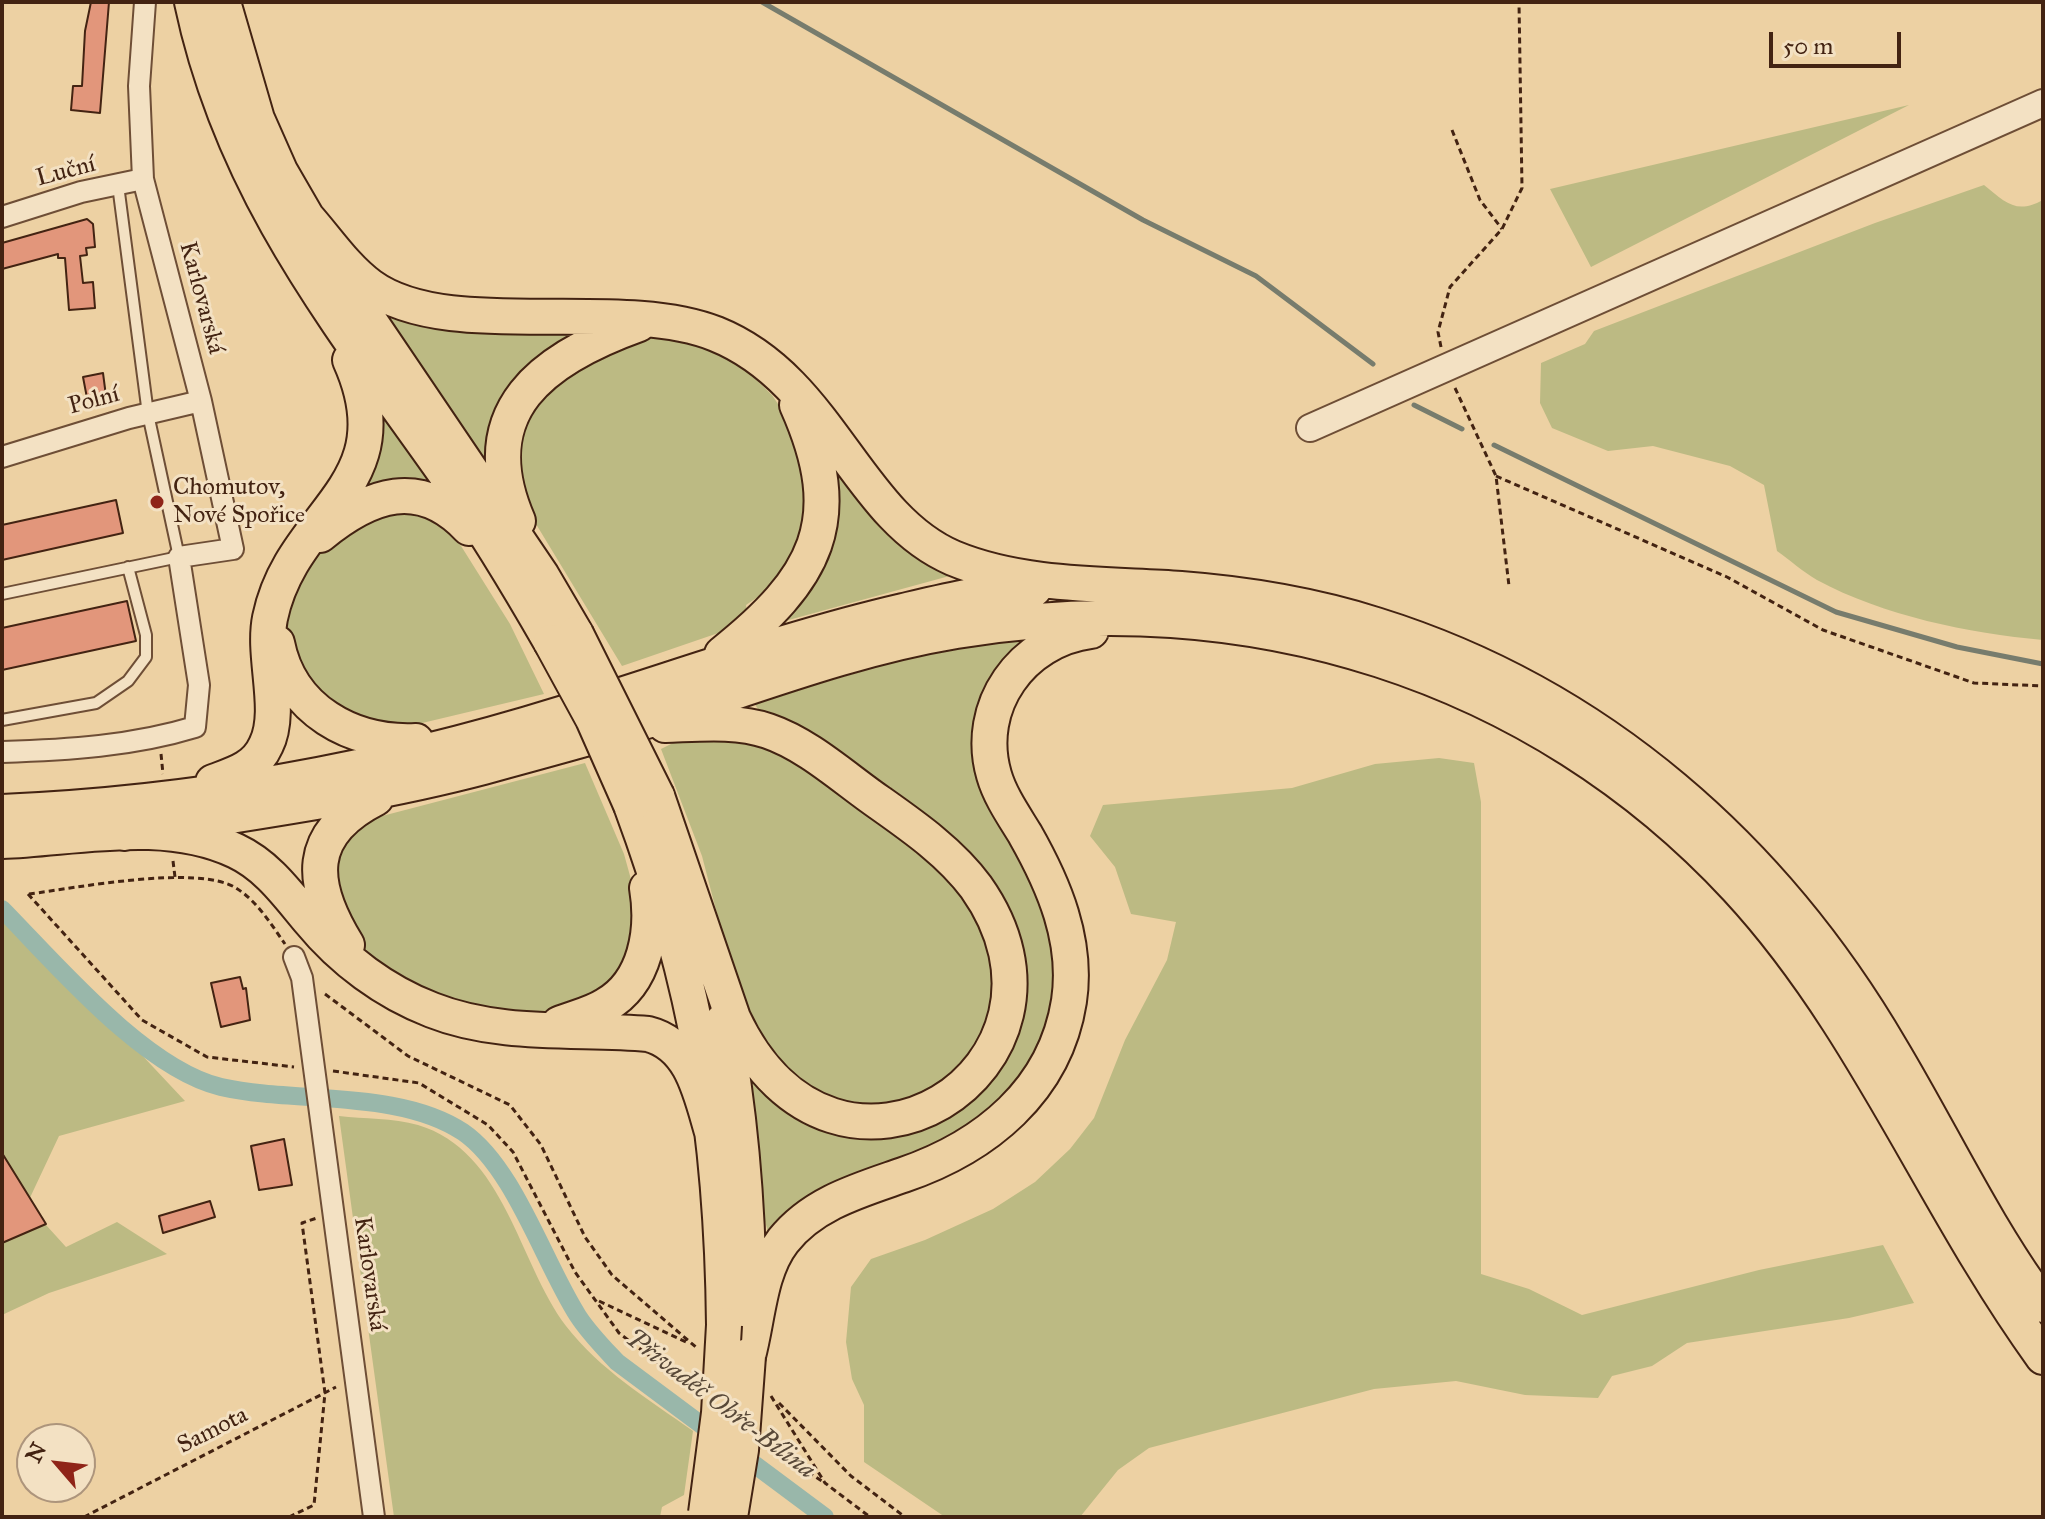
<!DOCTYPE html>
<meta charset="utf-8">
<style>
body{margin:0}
#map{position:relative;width:2045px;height:1519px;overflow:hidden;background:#edd1a3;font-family:"IM FELL Great Primer",serif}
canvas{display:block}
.frame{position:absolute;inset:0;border:4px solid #432312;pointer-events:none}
.north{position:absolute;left:16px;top:1423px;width:80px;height:80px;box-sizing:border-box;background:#f3e1c3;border:2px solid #ad957c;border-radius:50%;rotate:298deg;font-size:22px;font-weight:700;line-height:32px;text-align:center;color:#432312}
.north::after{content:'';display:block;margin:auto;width:28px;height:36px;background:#8f2418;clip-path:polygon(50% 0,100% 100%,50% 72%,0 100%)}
.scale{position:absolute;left:1769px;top:32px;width:132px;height:36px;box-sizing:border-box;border:4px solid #432312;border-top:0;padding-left:10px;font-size:24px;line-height:28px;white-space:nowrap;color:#432312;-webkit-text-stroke:6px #f3e1c3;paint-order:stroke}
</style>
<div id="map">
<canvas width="2045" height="1519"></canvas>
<div class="frame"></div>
<div class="north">N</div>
<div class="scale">50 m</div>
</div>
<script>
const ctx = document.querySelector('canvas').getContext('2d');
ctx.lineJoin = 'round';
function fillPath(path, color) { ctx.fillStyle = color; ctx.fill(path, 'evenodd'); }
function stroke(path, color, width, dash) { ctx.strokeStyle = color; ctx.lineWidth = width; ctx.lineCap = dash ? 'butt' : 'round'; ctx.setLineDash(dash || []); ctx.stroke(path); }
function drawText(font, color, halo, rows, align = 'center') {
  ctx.font = font + ' "IM FELL Great Primer",serif'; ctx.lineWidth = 6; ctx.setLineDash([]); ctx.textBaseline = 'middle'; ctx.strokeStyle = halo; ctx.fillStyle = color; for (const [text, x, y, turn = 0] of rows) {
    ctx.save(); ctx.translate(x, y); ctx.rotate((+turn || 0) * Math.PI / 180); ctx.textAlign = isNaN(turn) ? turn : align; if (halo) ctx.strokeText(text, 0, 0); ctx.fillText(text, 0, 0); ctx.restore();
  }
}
fillPath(new Path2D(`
 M1909 105 1591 267 1550 189Z
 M1984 185C2005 202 2016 215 2043 200V640C1968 633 1884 616 1817 580 1803 572 1790 560 1777 551L1764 485 1730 466 1653 446 1608 451 1552 428 1540 403 1541 363 1585 344 1594 331 1875 223Z
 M374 303 580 329C521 364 497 393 485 461Z
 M667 336 713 347 743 367 772 395 794 428 806 472 804 530 773 592 762 594 746 605 747 613 730 629 622 666 519 496 515 439 559 373 630 341Z
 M374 402 437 488 346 504Z
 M831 454 953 575 785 621 815 575Z
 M403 508 446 522 510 624 544 694 397 729 336 710 303 675 288 631 287 615 298 577 319 553 351 530Z
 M1030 636 980 705 1044 905 1056 965 1054 998 1045 1034 1030 1066 989 1115 769 1235 764 1218 747 1064 757 1079 926 1122 1020 991 914 807 848 757 806 731 758 709 754 703 900 660Z
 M691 734 737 736 785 751 938 861 982 920 999 990 963 1072 884 1111 799 1089 743 1014 702 856 661 749Z
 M1439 758 1474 763 1481 802V1274L1529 1289 1582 1315 1759 1270 1883 1245 1914 1303 1849 1318 1687 1343 1652 1366 1612 1376 1598 1398 1525 1395 1456 1381 1374 1389 1149 1448 1118 1470 1080 1517H945L864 1462V1405L852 1379 846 1342 851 1287 871 1259 925 1240 993 1209 1035 1182 1070 1149 1094 1118 1125 1040 1167 960 1176 922 1131 914 1115 867 1090 836 1103 805 1292 788 1375 764Z
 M585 763 624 854 638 905 628 962 601 995 544 1016H517L437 1000 377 964 363 948 341 911 333 859 363 821Z
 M2 906 185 1101 59 1136 27 1204 66 1247 117 1222 167 1254 49 1293 2 1315Z
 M339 1116C364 1119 393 1118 418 1125 505 1151 518 1262 566 1326 600 1370 648 1399 693 1431L684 1495 662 1507 660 1517H394Z`), '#bcba83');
stroke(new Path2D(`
 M762 2 1143 220 1256 276 1373 364
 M1414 405 1462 429
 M1494 445 1836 612 1957 647 2043 664`), '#777c6d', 5);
stroke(new Path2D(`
 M2 909C57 965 145 1069 221 1087 296 1104 398 1089 463 1132 514 1167 544 1263 578 1316 589 1333 603 1347 617 1362L825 1517`), '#99b7aa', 18);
const building = new Path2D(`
 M91 2H109L100 113 71 110 73 86H82L85 31Z
 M87 219 93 224 95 247 86 248 87 255 80 256 83 283 93 282 95 308 69 310 65 258H58V254L2 269V243Z
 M103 373 106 396 87 398 83 377Z
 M116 500 123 533 2 560V525Z
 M127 601 136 641 2 670V628Z
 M240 977 243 989 246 988 250 1020 221 1027 211 983Z
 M284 1139 292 1185 259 1190 251 1146Z
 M2 1153 46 1224 2 1243Z
 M210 1201 215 1217 163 1233 159 1216Z`);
fillPath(building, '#e2967b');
stroke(building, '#432312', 2);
const service = new Path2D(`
 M2 594 179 557 148 414 118 185
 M2 720 96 703 128 681 146 657V635L128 567`);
const minor = new Path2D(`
 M2 217 81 192 143 179
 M2 457 129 418 201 401
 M2 752C67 750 133 746 195 727L199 685 179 557 233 549 201 401 143 179 139 86 145 2
 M294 957 302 978 374 1517`);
const tertiary = new Path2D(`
 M1310 428 2043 103`);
const trunk = new Path2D(`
 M192 2C233 196 341 325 452 483 488 534 520 588 551 642
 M223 2 257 119 280 171 350 292 542 576 576 634
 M303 213C325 237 344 267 370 286 448 343 618 295 716 334 830 380 855 516 953 558 1023 587 1106 584 1181 589 1247 594 1313 605 1376 625 1600 695 1774 849 1891 1049 1942 1134 1984 1225 2043 1305
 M518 521C470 410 544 358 639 324
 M320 535C370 494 420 476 469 528
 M277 643C290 710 352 744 416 741
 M722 654C816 579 849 521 797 405
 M213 782C235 774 256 768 266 745 283 711 262 657 270 618 292 510 407 487 350 360
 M657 796 733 1018C836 1238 1103 1066 976 887 951 853 914 827 880 803 845 779 809 745 768 731 736 720 699 724 665 725
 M631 805C698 985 722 1134 724 1325
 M2 812C190 804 381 770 561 714 675 679 787 638 903 611 946 601 991 590 1034 589
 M124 833C244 813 365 798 483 767 531 754 579 741 627 727 736 694 842 650 956 631 1245 582 1536 671 1737 888 1865 1026 1933 1205 2043 1357
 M2 841C78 838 164 817 236 851 268 866 288 895 310 921 342 960 385 992 432 1010 500 1037 577 1028 648 1034 696 1046 702 1103 716 1145
 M347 945C309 883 305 834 376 798
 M723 1021C741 1114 748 1207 749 1302
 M559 1024C574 1018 592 1014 606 1005 646 982 654 930 647 888
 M748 1356C758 1319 759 1272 783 1241 813 1203 860 1190 903 1175 985 1147 1055 1091 1069 1001 1078 941 1054 885 1025 834 1014 816 1000 796 994 775 974 706 1022 640 1091 631`);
stroke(service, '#6e4e36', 14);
stroke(minor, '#6e4e36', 24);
stroke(tertiary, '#6e4e36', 30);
stroke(trunk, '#432312', 38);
stroke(new Path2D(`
 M1452 130 1480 200 1502 229
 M1441 347 1438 332 1450 287 1502 229 1522 188 1519 2
 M1455 388 1496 476 1509 586
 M1496 476 1727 577 1823 630 1974 683 2043 686
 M161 754 163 774
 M173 861 175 877
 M28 894 142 1020 207 1057 294 1067
 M29 894C76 888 198 864 236 888 257 901 271 924 285 944
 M325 994 408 1056 510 1105 541 1145 585 1237 612 1275 697 1348
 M333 1071 419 1083 488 1125 513 1152 575 1272 619 1333 694 1390
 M599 1301 686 1342
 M771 1396 825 1483 870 1517
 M779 1403 851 1476 905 1517
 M766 1445 825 1483
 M84 1517 336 1387
 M289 1517 314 1505 325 1393 302 1223 317 1218`), '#432312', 3, [6, 4]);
stroke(service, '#f3e1c3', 10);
stroke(minor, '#f3e1c3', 20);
stroke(tertiary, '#f3e1c3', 26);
stroke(trunk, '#edd1a3', 34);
const trunkBridge = new Path2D(`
 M576 634 657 796
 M551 642 593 719 631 805
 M706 1513 719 1413 724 1325
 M730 1517 741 1450 748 1356`);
stroke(trunkBridge, '#432312', 38, []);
stroke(trunkBridge, '#edd1a3', 34);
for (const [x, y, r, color] of [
 [157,502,8,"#8f2418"]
]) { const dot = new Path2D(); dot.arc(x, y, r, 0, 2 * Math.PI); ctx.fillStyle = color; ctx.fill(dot); stroke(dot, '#f3e1c3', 3); }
drawText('24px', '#432312', '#f3e1c3', [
 ["Luční",66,172,-15],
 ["Karlovarská",201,298,75],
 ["Polní",94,401,-15],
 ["Karlovarská",369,1274,82],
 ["Samota",213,1431,-27]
]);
drawText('24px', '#432312', '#f3e1c3', [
 ["Chomutov,",173,488],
 ["Nové Spořice",173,516]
], 'left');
drawText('italic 26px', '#584838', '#f3e1c3', [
 ["Přivaděč Ohře-Bílina",720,1405,37]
]);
</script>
